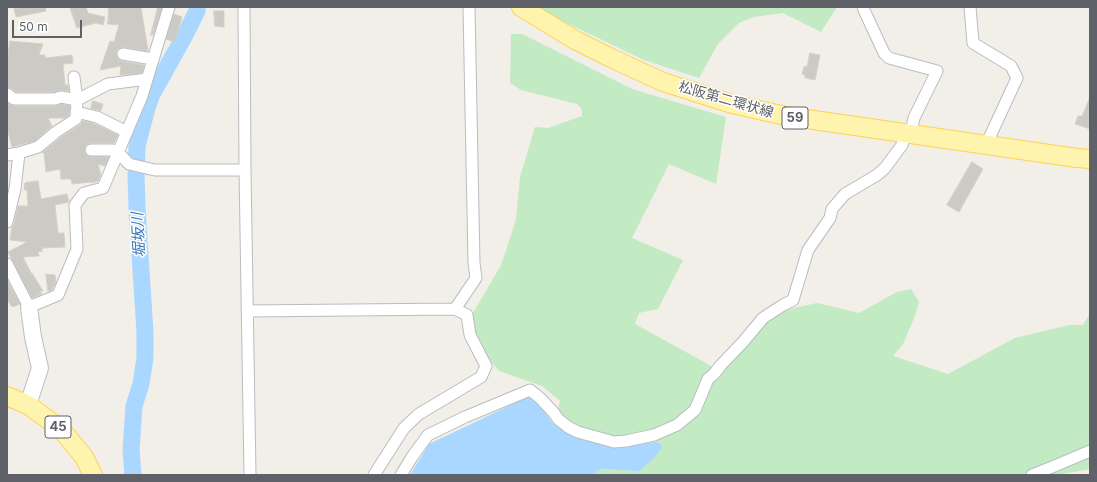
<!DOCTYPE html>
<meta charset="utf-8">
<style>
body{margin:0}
#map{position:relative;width:1097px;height:482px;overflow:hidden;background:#f1efe7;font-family:Inter,sans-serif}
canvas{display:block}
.frame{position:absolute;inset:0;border:8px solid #5e6268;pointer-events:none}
.scale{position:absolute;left:12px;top:20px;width:70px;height:18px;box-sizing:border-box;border:2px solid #5e6268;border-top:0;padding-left:5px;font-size:12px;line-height:14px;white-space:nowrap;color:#5e6268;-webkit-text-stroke:3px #fff;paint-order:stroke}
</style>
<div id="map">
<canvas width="1097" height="482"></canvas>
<div class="frame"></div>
<div class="scale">50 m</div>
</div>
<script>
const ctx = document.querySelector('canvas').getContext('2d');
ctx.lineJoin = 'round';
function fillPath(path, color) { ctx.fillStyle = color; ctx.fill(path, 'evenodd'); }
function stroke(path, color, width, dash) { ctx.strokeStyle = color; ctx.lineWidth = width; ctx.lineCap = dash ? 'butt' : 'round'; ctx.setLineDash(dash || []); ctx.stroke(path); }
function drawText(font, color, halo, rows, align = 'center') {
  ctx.font = font + ' Inter,"Noto Sans JP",sans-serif'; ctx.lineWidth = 3; ctx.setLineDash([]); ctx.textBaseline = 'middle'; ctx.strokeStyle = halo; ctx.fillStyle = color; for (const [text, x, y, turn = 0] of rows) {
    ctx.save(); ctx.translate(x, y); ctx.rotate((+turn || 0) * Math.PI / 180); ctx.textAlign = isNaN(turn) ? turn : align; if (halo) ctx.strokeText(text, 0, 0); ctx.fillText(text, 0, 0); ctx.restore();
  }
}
fillPath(new Path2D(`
 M540 7H837L821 32 783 13 753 17 739 23 718 44 699 78 644 60 552 16Z
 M511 34H522L632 89 726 117 716 184 669 164 632 238 683 260 658 309 639 313 635 324 715 368 776 312 817 303 859 313 897 292 911 289 919 302 915 316 903 344 893 356 948 374 1015 338 1069 325H1083L1090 313V469L1057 475H591L600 469 639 471 624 444 569 433 554 425 560 401 542 386 499 371 484 353 471 327 473 313 500 267 506 251 516 219 520 177 535 127 548 128 582 116V109L577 104 521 90 510 83Z`), '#c2eac3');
fillPath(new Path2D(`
 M532 395 554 425 569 433 624 444 658 442 662 447 655 457 639 471 601 469 591 475H410L429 444Z`), '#a9d7ff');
stroke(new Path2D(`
 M133 475 131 450 134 406 141 384 145 358V332L137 209 136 175 137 146 147 108 152 94 185 35 197 11V7`), '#a9d7ff', 17);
const building = new Path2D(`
 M22 7H45L46 11 16 17 14 9Z
 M70 7H86L88 13 105 17 103 25 96 23 77 28Z
 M109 7H141L148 51 124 47 118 49 116 53 118 59 121 61 144 65 142 73 120 75 121 66 100 70 110 41 114 42 119 25 108 24Z
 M158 7 162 8 153 35H151Z
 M214 11H224V27L215 26Z
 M174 14 182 17 175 42 166 39Z
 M10 41 43 44 39 55H45V58L72 55 73 63 63 64 65 85H68L69 91 62 90 54 92H16L11 88 7 87V63Z
 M810 53 820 55 815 80 805 78V75L802 74 804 67 807 66Z
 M1090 97V129L1075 124 1078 116H1082Z
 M93 101 103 104 101 111 91 108Z
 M7 103 14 106H55L61 104 70 106 69 115 65 118H48L52 126 35 141 12 147 8 132H7Z
 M85 121 95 124 118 135 114 143H91L87 144 85 147V153L88 156 109 157 105 166 98 164 101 175 98 181 92 183 91 182 72 184 71 179H61L60 169 46 172 44 153H42L60 138 80 125 82 122Z
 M972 162 983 169 959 212 947 205Z
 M38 181 41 199 67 194 69 202 55 205 58 233H64L65 247 42 248V252L38 251 39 256 23 257 31 273H32L43 291H40L42 294 32 298 8 252 27 242 10 240 12 227 14 224 18 206H28L27 190H24L25 183Z
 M46 274 55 275 56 282 52 290 48 291Z
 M7 280 20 304 12 307 7 299Z`);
fillPath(building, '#cccac4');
stroke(building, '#d7d1c4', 1);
const street = new Path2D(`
 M244 7 245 170 250 475
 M970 7 973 43 1011 66 1017 78 986 145
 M123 54 153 59
 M7 94 14 99H55L61 97 77 100 74 77
 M76 112 97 117 127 132
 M91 150H113L118 152 129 164 155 170H245
 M7 155 19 153
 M7 222 15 189 19 153 38 147 56 132 76 119 77 100 108 84 147 79
 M7 264 29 307 58 295 77 249 75 205 84 193 103 188 142 96 169 7
 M455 309 476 278 474 263 469 7
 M247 311 455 309 467 315 470 335 486 366 481 377 419 414 404 428 374 475
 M401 475 412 457 428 435 465 417 530 390 540 398 554 413 558 419 568 427 578 432 614 442 626 441 654 435 677 425 695 410 708 379 714 374 721 365 743 342 763 318 783 305 793 300 808 250 830 218 832 209 845 194 877 175 885 168 902 145 905 133 912 127 914 118 937 71 889 58 884 53 864 10 863 7
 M1032 475 1057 465 1090 451`);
const secondary = new Path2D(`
 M28 405 40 368 33 337 29 307`);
const primary = new Path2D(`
 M521 7 575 40 611 58 663 82 732 104 786 116 1077 158 1090 159
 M7 396 28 405 61 429 84 457 93 475`);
stroke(street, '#b9bcc1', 13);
stroke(secondary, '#babdc3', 18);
stroke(primary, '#fcd255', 20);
stroke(street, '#fff', 11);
stroke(secondary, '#fff', 16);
stroke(primary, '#fff4ae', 18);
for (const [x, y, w] of [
 [795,118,26],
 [58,427,26]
]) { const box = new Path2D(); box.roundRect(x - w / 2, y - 11, w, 22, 3); ctx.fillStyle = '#fff'; ctx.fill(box); stroke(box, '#5e6268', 1); }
drawText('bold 13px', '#5e6268', null, [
 ["59",795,118],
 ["45",58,427]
]);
drawText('14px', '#5e6268', '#fff', [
 ["松阪第二環状線",726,100,16]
]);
drawText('italic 15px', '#3c76ba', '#fff', [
 ["堀坂川",139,235,-93]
]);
</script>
